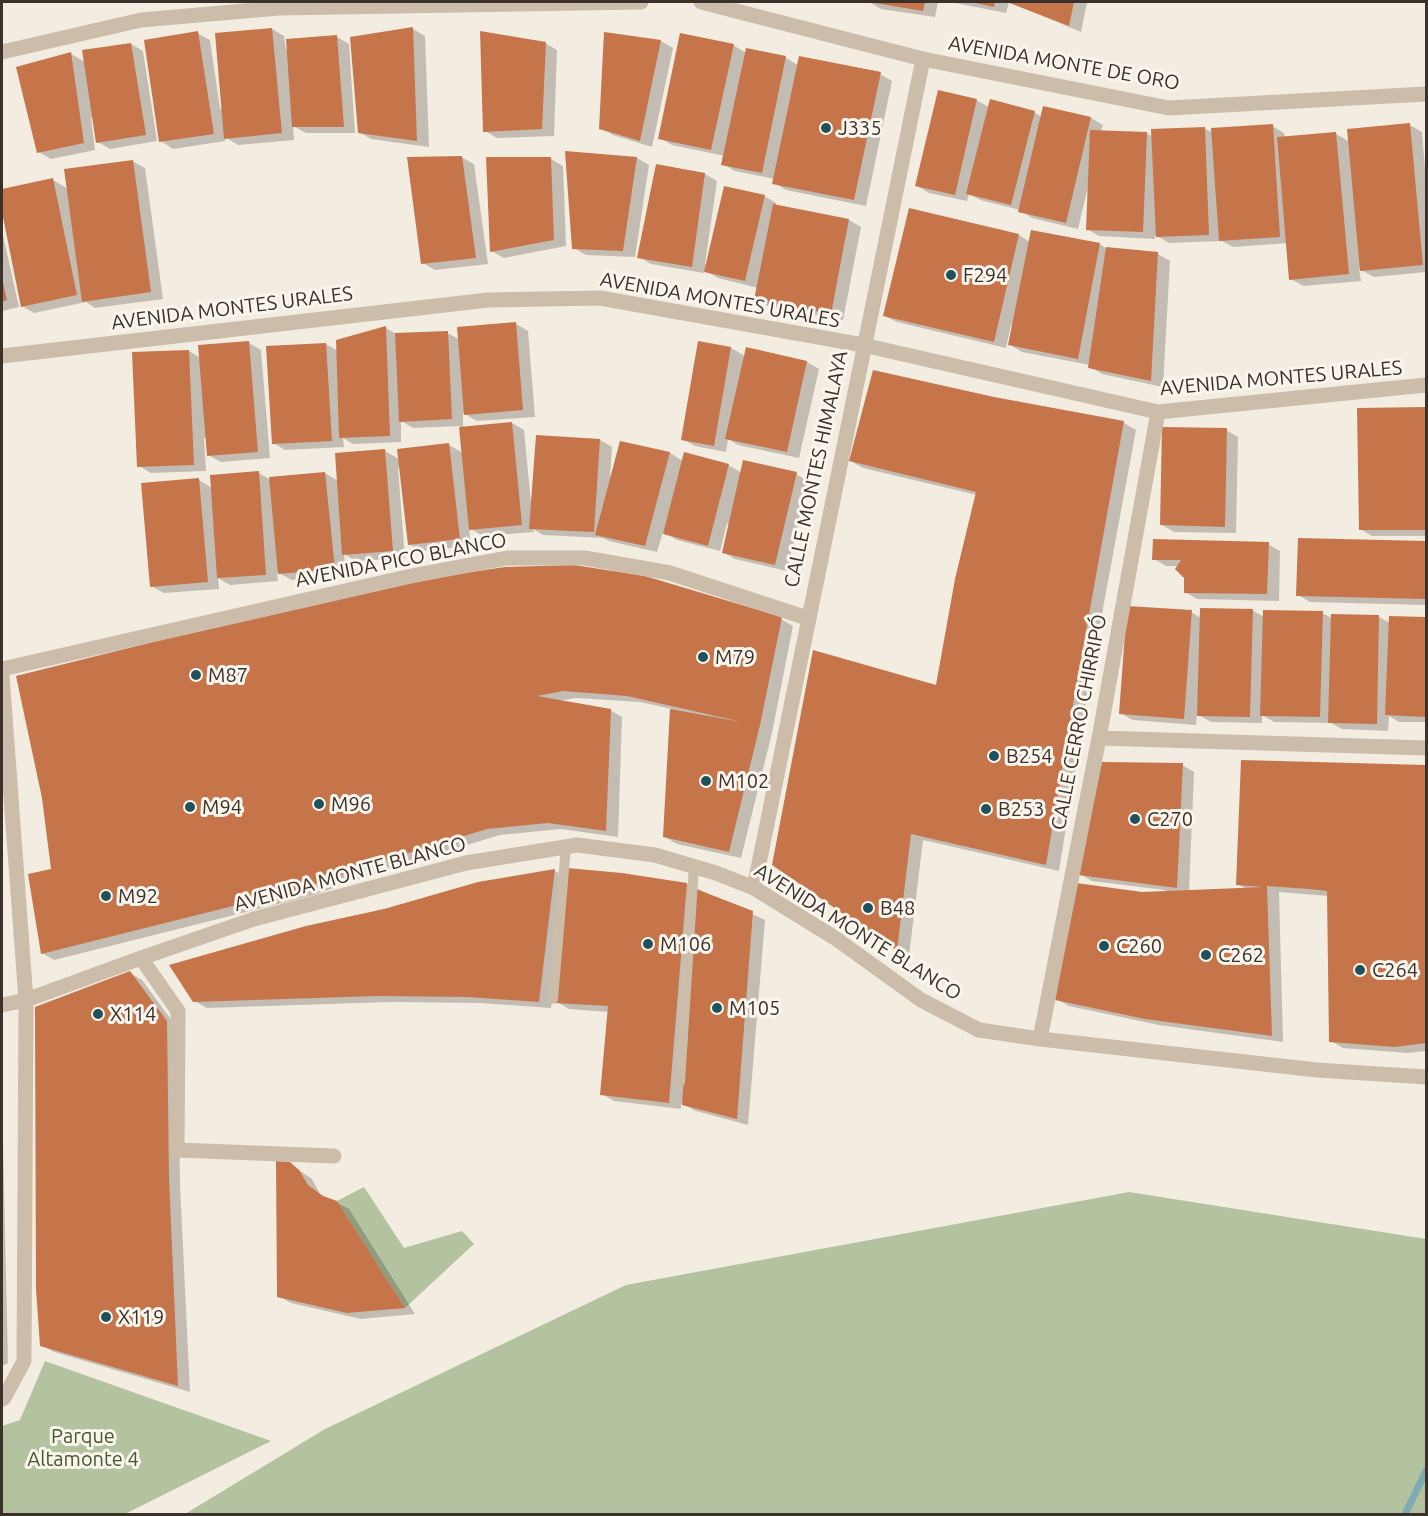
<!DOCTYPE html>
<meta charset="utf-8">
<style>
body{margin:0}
#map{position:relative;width:1428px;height:1516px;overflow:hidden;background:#f3ece0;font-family:Ubuntu,sans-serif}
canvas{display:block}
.frame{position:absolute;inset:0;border:3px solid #3a312a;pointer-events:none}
</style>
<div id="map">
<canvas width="1428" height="1516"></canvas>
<div class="frame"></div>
</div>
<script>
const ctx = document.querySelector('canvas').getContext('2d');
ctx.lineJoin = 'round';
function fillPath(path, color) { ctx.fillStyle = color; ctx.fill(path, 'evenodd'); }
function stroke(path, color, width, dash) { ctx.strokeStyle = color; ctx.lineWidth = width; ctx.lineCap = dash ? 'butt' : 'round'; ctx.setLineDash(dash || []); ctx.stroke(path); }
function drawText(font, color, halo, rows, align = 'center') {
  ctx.font = font + ' Ubuntu,sans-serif'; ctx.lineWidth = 6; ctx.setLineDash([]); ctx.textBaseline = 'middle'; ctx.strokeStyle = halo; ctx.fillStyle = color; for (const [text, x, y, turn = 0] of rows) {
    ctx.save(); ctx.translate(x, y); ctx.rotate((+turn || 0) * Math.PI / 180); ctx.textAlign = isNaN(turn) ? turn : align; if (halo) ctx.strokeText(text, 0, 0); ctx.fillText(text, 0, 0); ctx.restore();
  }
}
fillPath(new Path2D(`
 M364 1187 404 1248 462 1231 474 1244 405 1308 337 1201Z
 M1129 1192 1426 1239V1514H185L325 1429 626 1285Z
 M45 1361 271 1441 125 1514H2V1426L20 1420Z`), '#b3c39f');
fillPath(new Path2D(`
 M869 2H938L935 17 881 9Z
 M950 2H1009L1006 13Z
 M1009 2H1087L1081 32Z
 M272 29 284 36 286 50 337 37 349 44 355 133H306L293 126 294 140 238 145 225 137V141L173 149 161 141 197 33 210 40 220 109H223L216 35Z
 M413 29 425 36 429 147 371 139 359 132Z
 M605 33 661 41 673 48 652 147 613 135 601 128Z
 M545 43 557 50 554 136 497 138 485 131Z
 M131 44 143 51 157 141 110 149 98 142 94 118H91L95 150 51 159 39 152 71 54 85 62Z
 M733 45 746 53 786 58 798 65 880 74 892 81 866 206 786 190 774 183 775 179 735 171 723 164 725 156 672 145 660 138Z
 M976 100 989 107 1034 112 1042 117 1044 107 1091 118 1103 125 1101 132 1147 133 1153 137 1204 128 1213 133 1272 126 1284 133 1285 138 1336 134 1350 142 1410 125 1422 132 1426 181V272L1374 277 1359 269 1361 281 1303 286 1291 279 1288 243 1233 247 1222 241 1169 243 1155 235V239L1099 236 1087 229 1089 191H1087L1078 229 1032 218 1020 210 980 200 969 194 967 201 929 193 917 186Z
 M566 153 637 158 649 165 635 257 586 255 574 248Z
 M461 157 474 164 488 264 435 270 423 263Z
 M551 159 563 166 566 246 504 258 492 251Z
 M132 161 145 168 163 299 95 308 86 302 34 313 22 306 2 205V190L53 180 68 189Z
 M705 174 717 181 705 264 707 265 764 196 776 203V207L849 220 861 227 843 320 768 306 756 299 758 288 718 278 704 270V273L651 264 639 257Z
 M910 210 1019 235 1030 242 1099 244 1106 248 1158 254 1170 261 1163 387 1102 374 1090 367V365L1022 352 1010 345 1014 325H1011L1006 348 897 322 885 316Z
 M2 231 19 307 2 311Z
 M516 324 528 331 535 417 477 421 463 413V428L512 423 524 430 531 503H533L537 437 600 440 612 447 610 477H612L621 443 670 453 683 461 728 465 742 473 796 474 808 481 787 571 735 559 723 552 730 524 727 523 720 551 677 540 663 532 657 552 609 541 603 538 543 535 533 529 534 532 483 536 469 528 471 546 421 551 409 544 400 468H398L405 558 356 561 344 554 346 575 292 580 277 572 278 581 230 585 218 578 219 589 164 593 151 586 199 480 212 488 259 473 269 479 325 473 338 481 385 451 399 459 449 445 463 453 461 426 413 428 401 421V442L353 444 343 438 344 447 285 450 273 443 326 344 338 351V342L386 328 398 335 447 333 459 339Z
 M249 343 261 350 270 458 221 462 208 455 207 438H204L206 471 151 473 139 466 189 351 201 358Z
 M731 348 745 356 747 349 807 362 819 369 799 458 738 445 728 439 726 452 695 446 683 439Z
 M994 399 1124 423 1136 430 1089 684 1059 871 923 840 909 956 773 864 937 687 977 495 863 468 851 461Z
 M1426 408V536H1372L1360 529 1359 409Z
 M1226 430 1238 437 1236 533 1174 532 1162 525Z
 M1299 539 1426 543V605L1310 602 1298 595Z
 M1268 544 1280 551 1279 601 1197 599 1185 592V578L1179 566H1166L1154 559Z
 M1252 610 1264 617 1322 613 1332 618 1379 617 1390 623V618L1426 619V722H1399L1389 716 1388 731 1342 729 1331 723 1274 722 1262 715V723L1211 722 1197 714 1196 725 1133 720 1120 713 1191 612 1201 618Z
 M781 619 793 626 772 733 741 858 677 844 665 837 672 709 640 702 576 698 558 701 610 710 622 717 618 837 561 829 500 835 379 872 314 895 54 960 42 953 52 870 43 798Z
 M1368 764 1426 767V1051L1408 1053 1343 1048 1331 1041 1328 896 1279 892 1283 1042 1159 1025 1069 1006 1057 999 1142 893 1165 892V890L1092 881 1080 874 1182 765 1194 772 1189 891 1246 889 1238 884Z
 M555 871 568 878 687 884 765 920 748 1125 696 1111 681 1103V1109L614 1101 602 1094 609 1012 569 1009 557 1002 560 933 551 1008 480 1003 390 1002 207 1008 194 1001 384 911 478 884Z
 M130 973 142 980 178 1029 180 1185 190 1392 54 1352 42 1345Z
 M2 1097 8 1363 2 1366Z
 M290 1164 312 1179 320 1194 349 1209 415 1314 361 1319 291 1303 279 1296Z`), '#0003');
stroke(new Path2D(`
 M1405 1514 1426 1471`), '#7eaab1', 7);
fillPath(new Path2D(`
 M869 2H925L923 11Z
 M971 2H995L994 7Z
 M1007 2H1074L1069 26Z
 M413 27 417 141 358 133 350 37Z
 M272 28 282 133 224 139 215 33Z
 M198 31 214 134 159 142 144 40Z
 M480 31 546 42 542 129 483 132Z
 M604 32 661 40 640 141 599 129Z
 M680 33 734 44 711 150 658 139Z
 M337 35 344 127H292L286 39Z
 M131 43 146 135 96 143 82 50Z
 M746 48 786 56 762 173 721 165Z
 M71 52 84 143 37 153 16 67Z
 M799 56 881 72 854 200 772 184Z
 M938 90 977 99 955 195 915 186Z
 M990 99 1035 111 1011 205 966 194Z
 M1043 106 1091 117 1066 223 1018 212Z
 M1410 123 1423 265 1360 271 1347 129Z
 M1273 124 1280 237 1219 241 1211 128Z
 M1205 127 1209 235 1156 237 1151 129Z
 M1090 130 1147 132 1143 232 1086 230Z
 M1336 132 1349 274 1289 280 1277 137Z
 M565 151 637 157 623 251 572 249Z
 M462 156 476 258 421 264 407 157Z
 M486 157H551L554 240 490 252Z
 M133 160 151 292 82 302 64 169Z
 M656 164 705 173 692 267 637 258Z
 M53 178 77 295 21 307 2 212V189Z
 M724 186 765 195 745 281 704 272Z
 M773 204 849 219 831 314 754 300Z
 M909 208 1019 234 994 342 883 316Z
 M1031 230 1100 243 1078 359 1008 345Z
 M1106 247 1158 252 1151 381 1088 368Z
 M2 279 7 300 2 302Z
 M516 322 523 410 464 415 457 327Z
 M386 326 390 436 339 438 336 340Z
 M448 331 452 419 399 422 395 333Z
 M249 341 258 452 207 456 198 345Z
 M698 341 731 347 714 446 681 440Z
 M326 343 332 441 272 444 266 346Z
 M746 347 807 361 787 452 725 439Z
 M189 350 194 465 137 467 132 352Z
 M873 370 994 397 1124 421 1078 675 1046 865 911 834 897 951 772 865 813 650 936 685 955 579 976 492 849 461Z
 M1426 407V530H1359L1357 408Z
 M512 422 522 525 469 530 459 427Z
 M1162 427 1227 428 1225 527 1160 525Z
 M536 435 600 439 594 532 529 529Z
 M620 441 670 452 645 546 595 535Z
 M449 443 460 539 408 545 397 449Z
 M385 449 393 551 342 555 335 453Z
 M684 452 729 464 708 546 663 534Z
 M743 460 797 472 775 565 722 553Z
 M259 471 266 575 217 578 210 475Z
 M325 472 335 569 278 574 269 477Z
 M199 478 208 582 150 587 141 483Z
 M1298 538 1426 541V599L1296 596Z
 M1153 539 1269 542 1267 594 1184 593V578L1175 569 1181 560H1152Z
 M574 565 645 576 782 617 760 725 729 852 663 837 670 709 742 722 627 696 563 691 537 696 611 709 606 831 548 823 487 829 366 866 301 889 41 954 28 874 51 869 42 798 16 676 249 618 437 577 505 567Z
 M1127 606 1192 610 1184 719 1119 714Z
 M1200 608 1253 609 1250 717 1197 716Z
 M1263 610 1323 611 1320 717 1260 716Z
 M1331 614 1379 615 1377 724 1328 723Z
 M1389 616 1426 617V717L1385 715Z
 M1241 760 1426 765V1043L1395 1047 1329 1042 1327 891 1309 889 1267 886 1272 1036 1145 1019 1055 1000 1076 883 1142 892 1264 887 1236 885Z
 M1102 762 1183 763 1177 888 1078 875Z
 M567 868 622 873 687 883 669 1103 600 1095 608 1006 555 1003Z
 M555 869 539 1002 467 997 377 996 193 1002 169 965 306 926 384 909 478 882Z
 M696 889 753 911 737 1119 682 1105Z
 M130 971 167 1021 169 1177 178 1386 40 1346 36 1289 35 1007Z
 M276 1161 290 1162 299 1170 308 1185 323 1196 337 1201 405 1308 347 1313 277 1297Z`), '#c6754b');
stroke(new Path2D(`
 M553 999 566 846
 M680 1082 694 866`), '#ccbdab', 10);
stroke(new Path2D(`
 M701 2 923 59 1169 108 1426 94
 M2 52 141 20 279 8 641 2
 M2 356 488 300 600 298 863 345 1158 412 1426 385
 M2 669 411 576 507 558H585L670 573 807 618
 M2 675 26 1000 24 1361 4 1398 2 1399
 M1099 738 1426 748
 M754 888 923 59
 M141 958 178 1011 177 1150 334 1156
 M2 1005 26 1000 141 958 254 919 466 863 577 845 655 855 716 873 754 888 835 938 921 1000 979 1030 1040 1039 1317 1070 1426 1077
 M1040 1039 1099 738 1158 412`), '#ccbdab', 15);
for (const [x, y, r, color] of [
 [826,128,6,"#1f525c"],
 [951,275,6,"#1f525c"],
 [703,657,6,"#1f525c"],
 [196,675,6,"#1f525c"],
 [994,756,6,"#1f525c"],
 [706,781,6,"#1f525c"],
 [319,804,6,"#1f525c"],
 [190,807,6,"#1f525c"],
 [986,809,6,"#1f525c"],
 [1135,819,6,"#1f525c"],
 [106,896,6,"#1f525c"],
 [868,908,6,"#1f525c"],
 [648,944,6,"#1f525c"],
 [1104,946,6,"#1f525c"],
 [1206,955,6,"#1f525c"],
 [1360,970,6,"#1f525c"],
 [717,1008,6,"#1f525c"],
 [98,1014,6,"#1f525c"],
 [106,1317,6,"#1f525c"]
]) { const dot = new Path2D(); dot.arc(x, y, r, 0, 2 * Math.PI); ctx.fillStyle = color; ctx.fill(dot); stroke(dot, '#faf5ed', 2); }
drawText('20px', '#3a312a', '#faf5ed', [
 ["AVENIDA MONTE DE ORO",1064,63,10],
 ["AVENIDA MONTES URALES",720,300,10],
 ["AVENIDA MONTES URALES",232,308,-7],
 ["AVENIDA MONTES URALES",1281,378,-5],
 ["CALLE MONTES HIMALAYA",816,469,-78],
 ["AVENIDA PICO BLANCO",401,560,-11],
 ["CALLE CERRO CHIRRIPÓ",1079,722,-79],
 ["AVENIDA MONTE BLANCO",350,874,-15],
 ["AVENIDA MONTE BLANCO",858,932,32]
]);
drawText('20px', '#3a312a', '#faf5ed', [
 ["J335",838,128],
 ["F294",963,275],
 ["M79",715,657],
 ["M87",208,675],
 ["B254",1006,756],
 ["M102",718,781],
 ["M96",331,804],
 ["M94",202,807],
 ["B253",998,809],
 ["C270",1147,819],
 ["M92",118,896],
 ["B48",880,908],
 ["M106",660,944],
 ["C260",1116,946],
 ["C262",1218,955],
 ["C264",1372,970],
 ["M105",729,1008],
 ["X114",110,1014],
 ["X119",118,1317]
], 'left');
drawText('20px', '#45582e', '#faf5ed', [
 ["Parque",83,1436],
 ["Altamonte 4",83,1459]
]);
</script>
